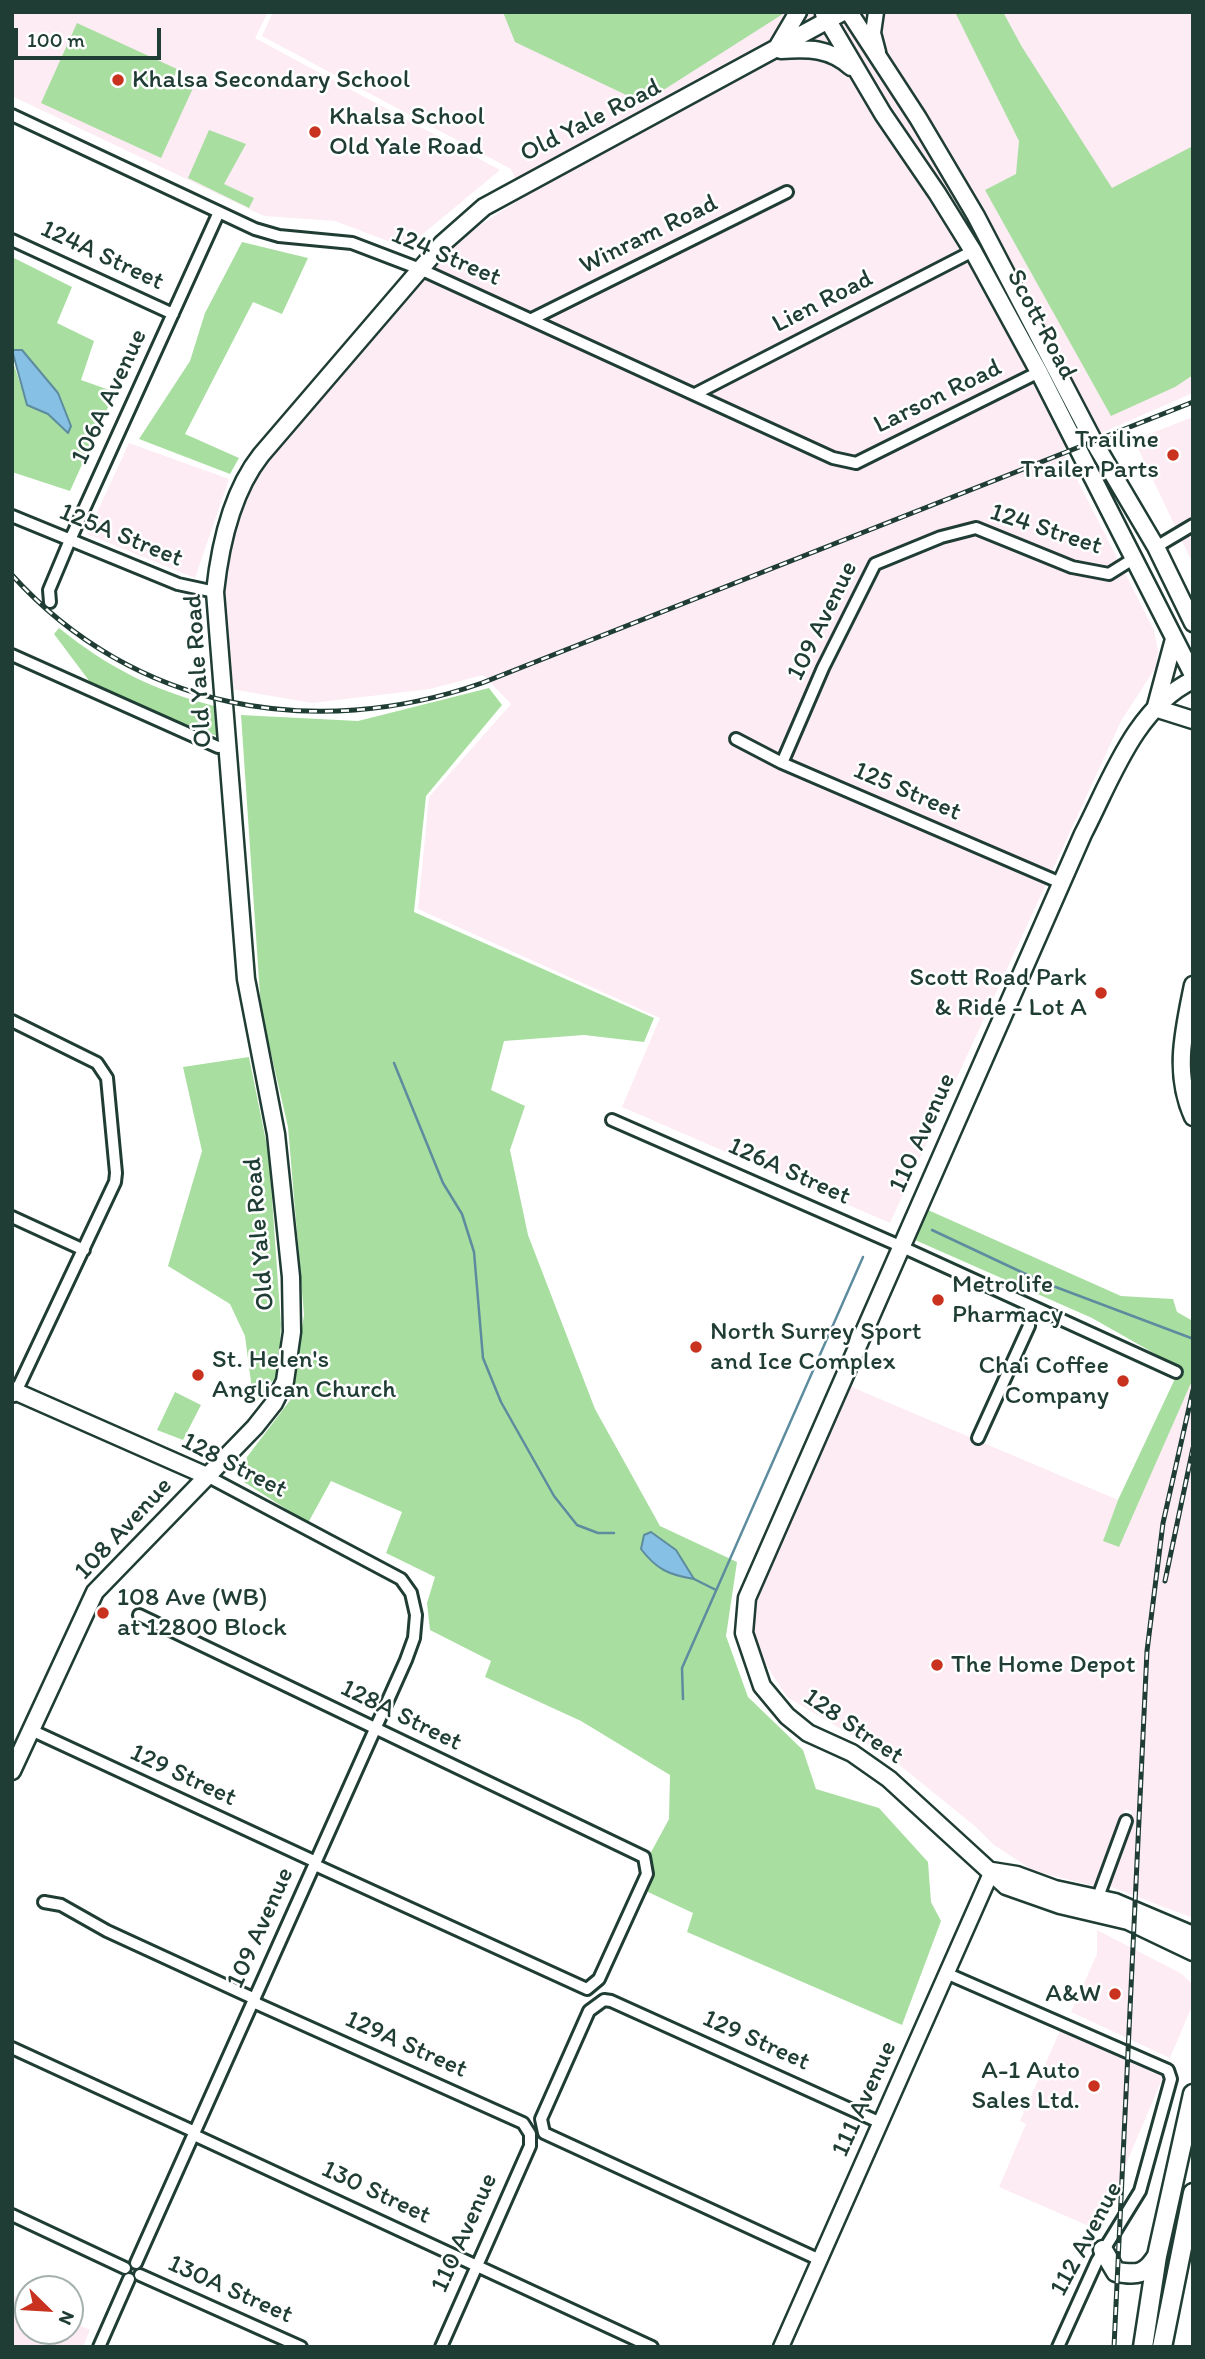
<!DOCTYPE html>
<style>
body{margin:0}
#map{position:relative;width:1205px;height:2359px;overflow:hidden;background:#fff;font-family:Itim,sans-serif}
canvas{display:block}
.frame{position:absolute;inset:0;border:14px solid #1f3d34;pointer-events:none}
.north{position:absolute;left:14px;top:2275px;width:70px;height:70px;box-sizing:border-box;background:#fff;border:2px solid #a5b1ae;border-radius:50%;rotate:114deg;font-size:19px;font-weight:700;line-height:28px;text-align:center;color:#1f3d34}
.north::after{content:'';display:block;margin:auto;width:24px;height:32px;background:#c8321e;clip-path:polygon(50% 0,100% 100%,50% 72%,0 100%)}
.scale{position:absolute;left:14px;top:28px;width:147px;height:32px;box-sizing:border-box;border:4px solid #1f3d34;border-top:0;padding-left:9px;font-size:21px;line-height:24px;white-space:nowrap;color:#1f3d34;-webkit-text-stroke:5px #fff;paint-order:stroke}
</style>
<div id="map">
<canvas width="1205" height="2359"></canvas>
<div class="frame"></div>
<div class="north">N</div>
<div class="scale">100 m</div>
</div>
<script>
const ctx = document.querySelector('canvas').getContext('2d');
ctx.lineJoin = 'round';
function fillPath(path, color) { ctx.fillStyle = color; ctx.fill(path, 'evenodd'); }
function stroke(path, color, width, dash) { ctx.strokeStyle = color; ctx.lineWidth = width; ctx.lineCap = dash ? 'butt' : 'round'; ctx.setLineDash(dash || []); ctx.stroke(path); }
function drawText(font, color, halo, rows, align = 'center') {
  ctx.font = font + ' Itim,sans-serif'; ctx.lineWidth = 5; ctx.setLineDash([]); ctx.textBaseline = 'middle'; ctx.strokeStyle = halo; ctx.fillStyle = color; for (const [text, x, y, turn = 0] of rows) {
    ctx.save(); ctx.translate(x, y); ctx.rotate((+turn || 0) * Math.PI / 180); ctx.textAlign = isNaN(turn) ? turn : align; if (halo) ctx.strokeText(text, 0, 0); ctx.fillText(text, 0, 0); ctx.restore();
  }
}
fillPath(new Path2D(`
 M12 12H268L255 38 500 170 406 248 335 221 264 216 12 96Z
 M273 12H1193V393L1062 450 1154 630 1158 651 1156 667 1121 721 890 1223 622 1107 660 1018 418 909 429 797 511 704 483 675 430 689 312 703 231 689 221 605 227 552 248 481 311 404 463 236 524 197 511 169 262 36Z
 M1193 417V564L1134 440Z
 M129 443 229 479 195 578 87 534Z
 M1191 1383 1193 1384V1918L1109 1886 1132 1811 1125 1809 1094 1886 1034 1871 994 1845 976 1827 892 1759 787 1697 759 1654 753 1623 758 1588 847 1385 1118 1500 1104 1540Z
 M1097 1930 1182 1974 1193 1985V2004L1170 2058 1071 2012 1097 1954Z
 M1060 2031 1163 2077 1098 2230 999 2187 1026 2124 1020 2121Z
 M12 2295 28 2302V2331H70V2321L90 2330 83 2347H12Z`), '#fdecf3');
fillPath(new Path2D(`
 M503 12H786L643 103 515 42Z
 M955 12H1003L1022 47 1112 188 1193 146V375L1175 387 1111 416 985 190 1016 174 1019 141Z
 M77 23 177 69 174 78 193 88 161 158 41 103Z
 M209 130 246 144 224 184 254 198 249 208 188 178Z
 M242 242 308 258 282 314 253 302 185 434 239 458 230 474 139 439 190 361 205 313Z
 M12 257 72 287 57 323 94 341 81 380 115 392 70 491 12 472V359L27 404 48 414 68 433 58 393 22 350H12Z
 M59 628C109 668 151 689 214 706L217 736 96 690 54 634Z
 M489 688 502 705 426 796 414 912 654 1018 644 1042 584 1035 504 1041 491 1090 525 1106 510 1150 528 1235 595 1409 660 1526 737 1562 726 1636 748 1697 803 1750 816 1789 879 1808 928 1862 931 1902 941 1921 902 2025 687 1932 693 1913 648 1892 649 1856 669 1819 670 1775 581 1721 485 1677 491 1661 430 1630 427 1603 435 1577 386 1553 402 1512 331 1481 308 1523 244 1482 247 1457 291 1399 304 1315 288 1127 261 1010 241 715 358 721Z
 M249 1057 269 1156 281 1325 278 1374 254 1405 245 1336 230 1304 168 1266 202 1151 183 1067Z
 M928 1210 1121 1296 1173 1299 1177 1312 1193 1321 1191 1383 1119 1547 1103 1541 1118 1500 1180 1368 1092 1318 915 1240Z
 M175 1392 201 1405 183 1440 157 1430Z`), '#a9dea1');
const water = new Path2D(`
 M12 350H22L58 393 71 426 68 433 48 414 27 405Z
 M651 1532 676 1550 694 1579C669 1575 656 1569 641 1549L644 1535Z`);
fillPath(water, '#86c0e5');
stroke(water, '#5d8c9e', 2);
stroke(new Path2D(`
 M394 1063 443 1183 462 1214 474 1252 483 1358 501 1402 554 1496 577 1525 598 1533H614
 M932 1230 1032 1277
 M1053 1286 1191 1338
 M694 1579 716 1590
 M683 1699 682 1668 863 1257`), '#5d8c9e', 2.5);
const minor = new Path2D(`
 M12 115 255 229 279 236 352 243 420 269 833 458 856 463 1039 372
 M12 240 173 314
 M532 319 787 192
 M695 394 973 251
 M12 516 178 584 215 592
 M1156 547 1193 525
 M50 602 49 590 70 540 219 212
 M12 655 218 747 229 746
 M736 739 782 763 1061 883
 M782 763 823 668 875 564 941 537 976 528 1072 567 1109 574 1133 559
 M12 1021 97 1063 107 1078 116 1173 115 1182 14 1396
 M612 1120 900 1246 1176 1372
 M12 1217 84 1250
 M978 1438 1029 1326 1030 1307
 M139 1615 644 1857 647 1874 599 1979 587 1989 315 1865
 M31 1730 316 1862
 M1098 1897 1126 1821
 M44 1902 61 1905 107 1931 255 1999
 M948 1974 1168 2070 1171 2079 1140 2191 1097 2261 1058 2347
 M253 2002 523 2123 530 2134V2146L441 2347
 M12 2048 195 2132
 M194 2135 652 2347
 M12 2215 125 2268
 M820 2260 544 2133 541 2119 589 2011 604 2000 611 2001 881 2123
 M136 2263 406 1660 414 1638 416 1615 411 1593 401 1579 207 1476
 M140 2275 301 2347
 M99 2347 129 2279`);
const tertiary = new Path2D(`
 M876 12 873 33 878 52
 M781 2347 992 1871`);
const secondary = new Path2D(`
 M849 12 918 118 976 216 1094 442 1156 547 1193 623
 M824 14 883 114 937 193 973 251 1039 372 1193 675
 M778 46 798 12
 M781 50C808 48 830 48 851 67
 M1193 680C1135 708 1111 780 1083 834L747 1598 744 1633 762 1686 787 1716 808 1733 852 1753 889 1779 1006 1886 1060 1905 1128 1921 1193 1952
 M1156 706 1174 639
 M1155 708 1193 720
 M1193 985C1184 1030 1173 1073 1193 1117
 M12 1390 207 1476
 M12 1771 95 1592 255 1427 274 1403 285 1381 292 1332 291 1277 276 1134 246 979 215 592C220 545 231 493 261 455L442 244 484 207 843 12
 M992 1871 1017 1875 1055 1889 1115 1902 1193 1935`);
const primary = new Path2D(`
 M1103 2250 1116 2272C1138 2275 1145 2275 1157 2256
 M1143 2347 1157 2256 1193 2094
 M1162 2347 1193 2193`);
stroke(minor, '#1f3d34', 16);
stroke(tertiary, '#1f3d34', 19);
stroke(secondary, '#1f3d34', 21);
stroke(primary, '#1f3d34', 23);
stroke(minor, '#fff', 10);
stroke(tertiary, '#fff', 14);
stroke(secondary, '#fff', 16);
stroke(primary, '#fff', 18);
const rail = new Path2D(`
 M12 575C134 710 314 742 482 683L1193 402
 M1165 1581 1193 1448
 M1114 2347 1147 1651 1163 1523 1193 1390`);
stroke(rail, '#1f3d34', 5);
stroke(rail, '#fff', 2.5, [8]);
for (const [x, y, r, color] of [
 [118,80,7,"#c8321e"],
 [315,132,7,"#c8321e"],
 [1173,455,7,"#c8321e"],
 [1101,993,7,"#c8321e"],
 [938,1300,7,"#c8321e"],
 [696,1347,7,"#c8321e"],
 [198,1375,7,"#c8321e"],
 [1123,1381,7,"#c8321e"],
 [103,1613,7,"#c8321e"],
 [937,1665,7,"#c8321e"],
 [1115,1994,7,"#c8321e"],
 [1094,2086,7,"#c8321e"]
]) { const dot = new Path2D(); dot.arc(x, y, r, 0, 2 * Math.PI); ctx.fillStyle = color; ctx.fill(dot); stroke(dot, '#fff', 2.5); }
drawText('26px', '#1f3d34', '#fff', [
 ["Khalsa Secondary School",132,80],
 ["Khalsa School",329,117],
 ["Old Yale Road",329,147],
 ["Trailine",1159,440,"right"],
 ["Trailer Parts",1159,470,"right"],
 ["Scott Road Park",1087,978,"right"],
 ["& Ride - Lot A",1087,1008,"right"],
 ["Metrolife",952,1285],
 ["Pharmacy",952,1315],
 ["North Surrey Sport",710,1332],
 ["and Ice Complex",710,1362],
 ["St. Helen's",212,1360],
 ["Anglican Church",212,1390],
 ["Chai Coffee",1109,1366,"right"],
 ["Company",1109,1396,"right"],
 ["108 Ave (WB)",117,1598],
 ["at 12800 Block",117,1628],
 ["The Home Depot",951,1665],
 ["A&W",1101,1994,"right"],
 ["A-1 Auto",1080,2071,"right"],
 ["Sales Ltd.",1080,2101,"right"]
], 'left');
drawText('26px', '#1f3d34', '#fff', [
 ["Old Yale Road",591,121,-27],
 ["Winram Road",649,235,-26],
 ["124A Street",102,256,25],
 ["124 Street",446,257,23],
 ["Lien Road",823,302,-27],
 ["Scott Road",1041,325,62],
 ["106A Avenue",110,397,-65],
 ["Larson Road",938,397,-26],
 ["124 Street",1046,530,18],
 ["125A Street",121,536,22],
 ["109 Avenue",823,621,-64],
 ["Old Yale Road",199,671,-94],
 ["125 Street",907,792,23],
 ["110 Avenue",923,1133,-66],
 ["126A Street",789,1172,24],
 ["Old Yale Road",260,1234,-95],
 ["128 Street",234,1466,27],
 ["108 Avenue",124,1529,-47],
 ["128A Street",401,1716,26],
 ["128 Street",853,1727,34],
 ["129 Street",183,1776,25],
 ["109 Avenue",261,1928,-66],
 ["129 Street",756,2041,24],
 ["129A Street",406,2045,24],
 ["111 Avenue",865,2099,-66],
 ["130 Street",376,2193,25],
 ["110 Avenue",465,2233,-66],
 ["112 Avenue",1087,2239,-62],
 ["130A Street",230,2290,24]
]);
</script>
